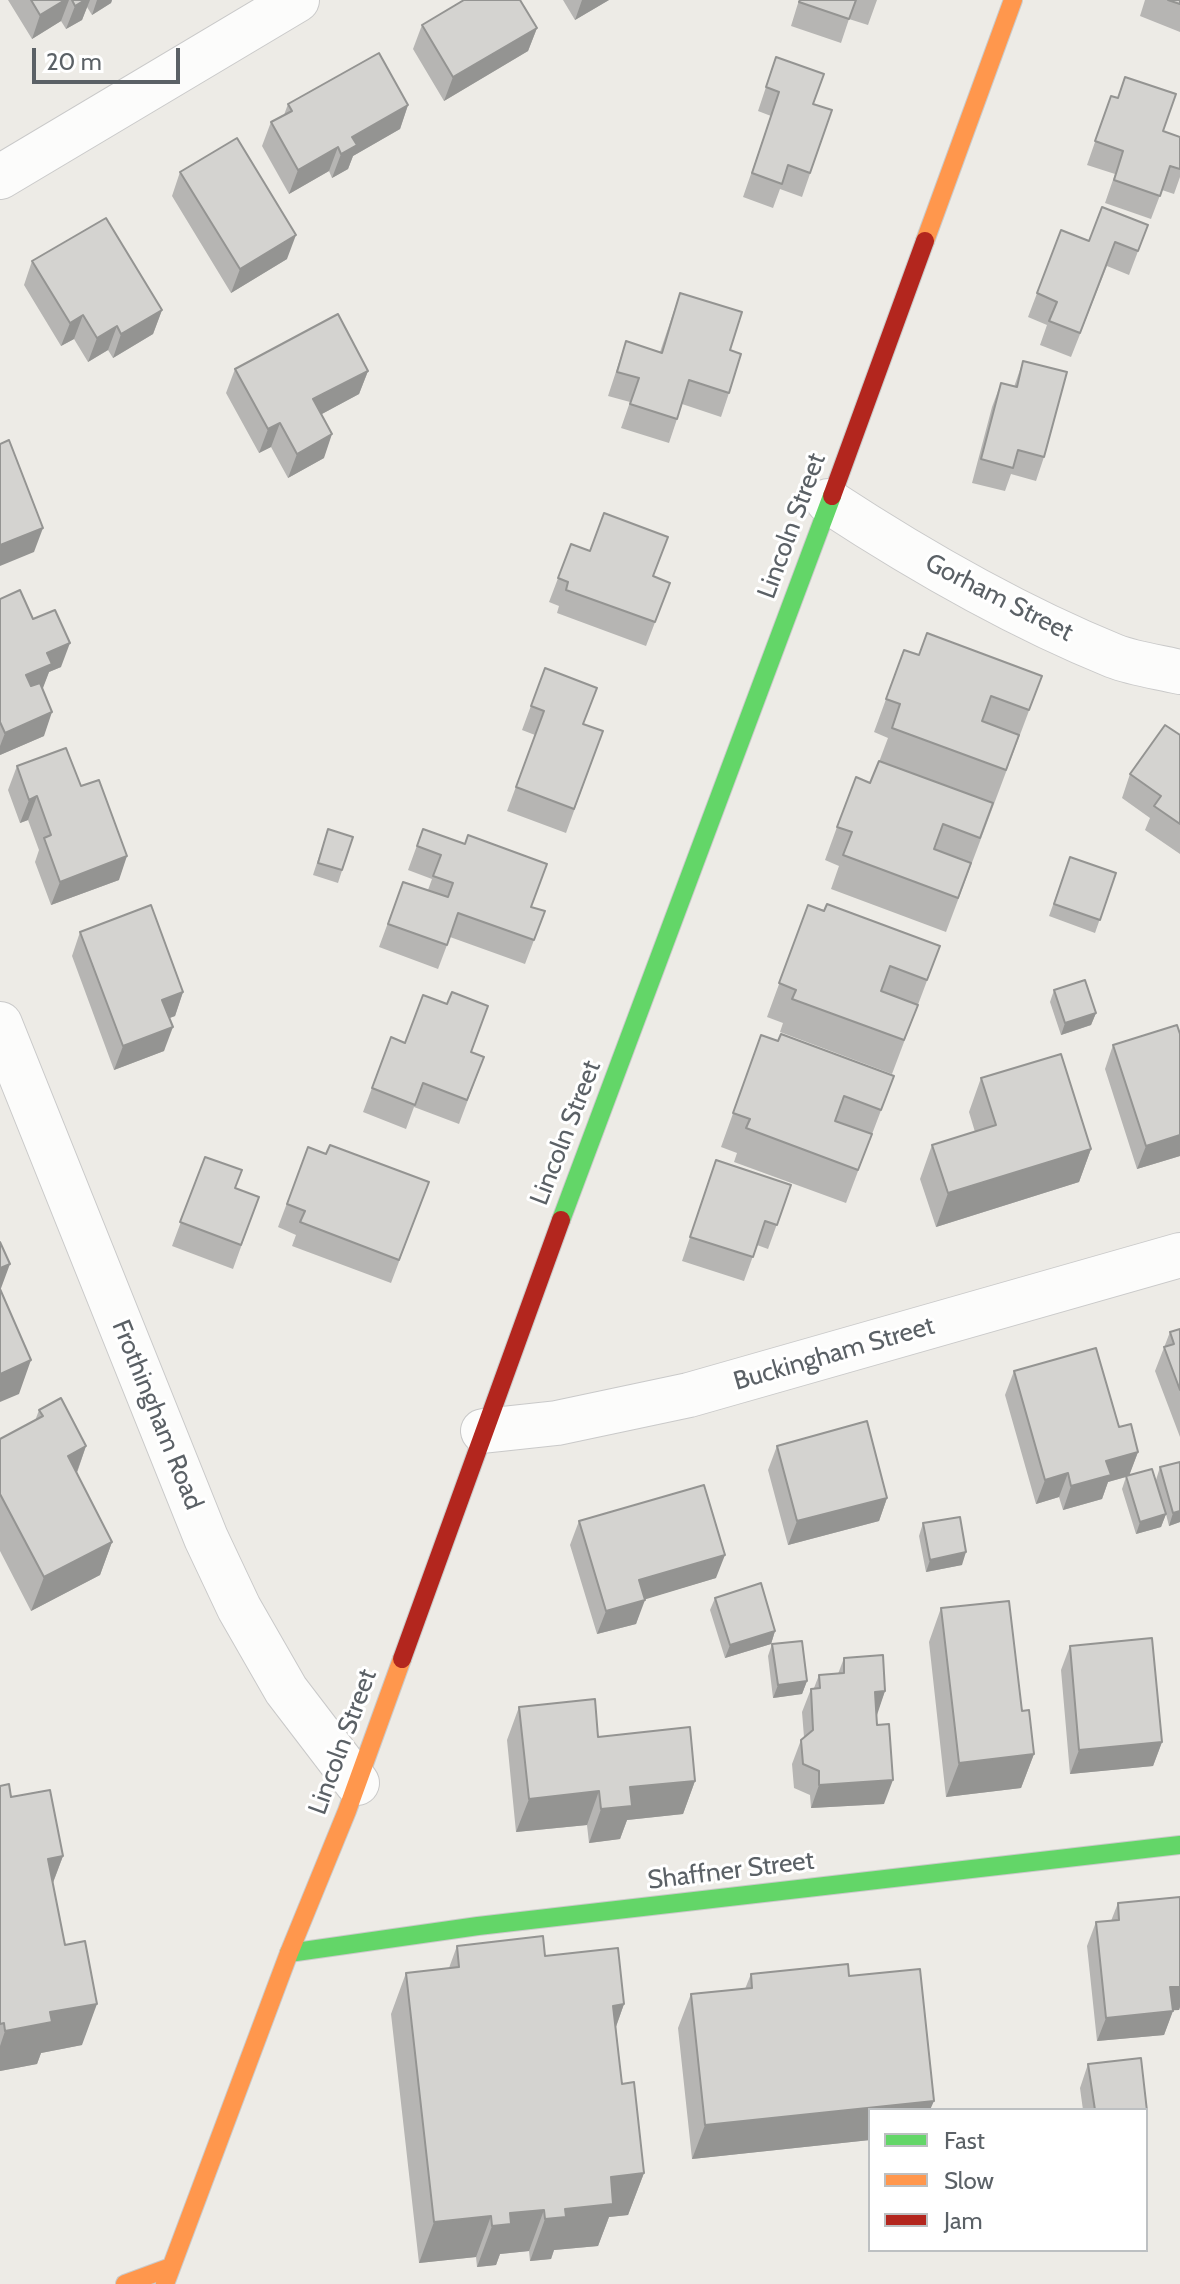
<!DOCTYPE html>
<style>
body{margin:0}
#map{position:relative;width:1180px;height:2284px;overflow:hidden;background:#edebe6;font-family:Cabin,sans-serif}
canvas{display:block}
.legend{position:absolute;left:868px;top:2108px;width:280px;height:144px;box-sizing:border-box;background:#fff;border:2px solid #bdc0c2;margin:0;padding:10px 14px;list-style:none;font-size:24px;color:#5b6166}
.legend li{display:flex;align-items:center;gap:16px;height:40px}
.legend b{width:40px;border:2px solid #bdc0c2}
.scale{position:absolute;left:32px;top:48px;width:148px;height:36px;box-sizing:border-box;border:4px solid #5b6166;border-top:0;padding-left:10px;font-size:24px;line-height:28px;white-space:nowrap;color:#5b6166;-webkit-text-stroke:6px #fff;paint-order:stroke}
</style>
<div id="map">
<canvas width="1180" height="2284"></canvas>
<ul class="legend">
<li><b style="height:10px;background:#63d668"></b>Fast</li>
<li><b style="height:10px;background:#ff974d"></b>Slow</li>
<li><b style="height:10px;background:#b3261e"></b>Jam</li>
</ul>
<div class="scale">20 m</div>
</div>
<script>
const ctx = document.querySelector('canvas').getContext('2d');
ctx.lineJoin = 'round';
function stroke(path, color, width, dash) { ctx.strokeStyle = color; ctx.lineWidth = width; ctx.lineCap = dash ? 'butt' : 'round'; ctx.setLineDash(dash || []); ctx.stroke(path); }
function fillPath(path, color) { ctx.fillStyle = color; ctx.fill(path, 'evenodd'); }
function drawText(font, color, halo, rows, align = 'center') {
  ctx.font = font + ' Cabin,sans-serif'; ctx.lineWidth = 6; ctx.setLineDash([]); ctx.textBaseline = 'middle'; ctx.strokeStyle = halo; ctx.fillStyle = color; for (const [text, x, y, turn = 0] of rows) {
    ctx.save(); ctx.translate(x, y); ctx.rotate((+turn || 0) * Math.PI / 180); ctx.textAlign = isNaN(turn) ? turn : align; if (halo) ctx.strokeText(text, 0, 0); ctx.fillText(text, 0, 0); ctx.restore();
  }
}
const street = new Path2D(`
 M0 177 297 0
 M828 501C915 558 1018 617 1114 656 1135 664 1159 667 1180 672
 M0 1024 206 1538 239 1608 286 1690 357 1783
 M483 1431 557 1423 689 1395 1180 1255`);
const fast = new Path2D(`
 M561 1220 832 496
 M289 1953 478 1926 1180 1845`);
const slow = new Path2D(`
 M925 241 1013 0
 M125 2284 171 2267
 M165 2284 289 1953 347 1811 402 1659`);
const jam = new Path2D(`
 M832 496 925 241
 M402 1659 561 1220`);
stroke(street, '#c9c9c9', 46);
stroke(fast, '#cacaca', 20);
stroke(slow, '#cacaca', 20);
stroke(jam, '#cacaca', 20);
stroke(street, '#fcfcfb', 44);
stroke(fast, '#63d668', 18);
stroke(slow, '#ff974d', 18);
stroke(jam, '#b3261e', 18);
fillPath(new Path2D(`
 M8 0H112L111 3 92 15 87 7 82 20 66 29 61 21 32 39Z
 M563 0H609L575 20Z
 M799 0H877L868 25 849 19 841 43 791 26Z
 M1145 0H1180V32L1140 16Z
 M422 25 537 28 528 51 444 101 413 49Z
 M776 57 813 104 832 110 802 197 780 189 773 208 743 197 771 116 758 111Z
 M1111 96 1163 131 1180 137V177L1174 194 1162 190 1151 219 1105 203 1115 174 1087 165Z
 M288 104 408 105 400 129 353 156 348 169 332 178 329 171 289 194 262 146 271 122 284 115Z
 M180 172 287 259 231 293 172 196Z
 M1148 225 1129 275 1107 266 1071 357 1040 345 1047 325 1028 317 1061 230 1089 241Z
 M32 261 162 310 153 334 113 358 108 350 88 362 74 339 61 346 24 285Z
 M680 293 729 393 721 417 682 404 669 443 621 428 630 402 608 396 626 341 660 352Z
 M1023 361 1044 457 1036 481 1011 474 1005 491 972 483 992 407 1001 383 1014 387Z
 M235 369 368 371 359 394 322 414 324 458 288 478 271 447 259 453 226 393Z
 M571 544 670 583 646 646 557 613 559 606 549 602Z
 M0 599 33 619 61 667 49 672 42 689 44 736 0 755Z
 M904 650 919 655 1042 676 946 932 831 889 839 866 825 860 837 827 870 783 879 762 888 738 874 732Z
 M545 668 583 724 603 731 566 833 507 811 535 735 522 730Z
 M1180 735V854L1145 830 1150 818 1122 798 1130 774Z
 M17 766 81 786 119 880 51 905 35 862 39 850 28 820 20 823 8 790Z
 M423 829 531 907 545 911 525 964 450 937 438 969 379 947 403 882 428 890 432 879 408 870Z
 M353 837 338 883 313 875 324 841Z
 M1070 857 1116 873 1095 933 1049 916Z
 M808 905 940 946 892 1074 780 1032 783 1023 767 1017Z
 M80 932 183 992 175 1016 169 1018 164 1051 114 1070 72 956Z
 M1054 990 1096 1013 1091 1025 1061 1035 1050 1002Z
 M761 1035 894 1076 846 1203 734 1162 737 1153 721 1147Z
 M391 1037 405 1043 471 1052 484 1057 459 1124 414 1107 406 1129 363 1112Z
 M1113 1045 1180 1156 1137 1169 1105 1069Z
 M981 1078 1091 1149 1079 1182 936 1227 920 1179 932 1145 975 1132 969 1112Z
 M308 1147 326 1154 429 1182 391 1283 292 1246 296 1235 278 1227Z
 M205 1157 235 1188 259 1197 233 1269 172 1246Z
 M716 1160 791 1185 768 1249 757 1245 744 1281 682 1261Z
 M1180 1329V1437L1155 1371 1170 1332Z
 M1014 1371 1119 1427 1138 1452 1129 1475 1156 1480 1160 1467 1180 1462V1522L1169 1526 1166 1514 1161 1527 1136 1534 1122 1489 1126 1477 1108 1482 1102 1499 1063 1510 1059 1497 1036 1504 1005 1395Z
 M39 1410 86 1446 77 1473 112 1542 100 1575 31 1611 0 1551V1439L35 1421Z
 M777 1446 887 1498 879 1521 788 1545 768 1470Z
 M579 1521 716 1578 644 1599 636 1624 597 1634 570 1545Z
 M923 1523 962 1565 926 1572 919 1536Z
 M715 1598 775 1631 771 1644 725 1658 710 1610Z
 M941 1608 1022 1711 1034 1754 1021 1788 946 1797 929 1642Z
 M772 1644 807 1681 802 1694 773 1698 768 1656Z
 M1070 1646 1162 1742 1153 1766 1070 1774 1061 1670Z
 M844 1658 885 1691 876 1715 884 1804 811 1808 810 1795 794 1788 792 1764 801 1740 804 1737 802 1712 811 1689 814 1688 819 1675 838 1674Z
 M519 1707 598 1737 695 1781 683 1814 627 1820 620 1839 589 1843 587 1825 516 1832 507 1740Z
 M0 1786 11 1797 63 1856 53 1883 82 2045 41 2053 37 2064 0 2071Z
 M1180 1897V2007L1179 2010H1173L1164 2035 1097 2041 1087 1946 1096 1922 1111 1921 1118 1903Z
 M457 1946 545 1956 624 2004 616 2027 622 2084 644 2173 628 2215 609 2217 598 2246 554 2250 551 2259 530 2261 529 2251 500 2254 496 2265 477 2267 476 2257 419 2263 391 2014 406 1973 449 1968Z
 M751 1974 870 2110V2140L692 2159 678 2028 691 1994 745 1989Z
 M1088 2064 1147 2111 1146 2114V2110H1083L1080 2088Z`), '#b6b5b3');
fillPath(new Path2D(`
 M65 0H69L61 21 32 39 40 15Z
 M80 0H90L82 20 66 29 75 6Z
 M97 0H112L111 3 92 15Z
 M582 0H609L575 20Z
 M537 28 528 51 444 101 453 77Z
 M408 105 400 129 353 156 348 169 332 178 341 154 352 137Z
 M338 147 329 171 289 194 298 170Z
 M296 235 287 259 231 293 240 269Z
 M162 310 153 334 113 358 121 334Z
 M83 315 74 339 61 346 70 323Z
 M117 326 108 350 88 362 97 338Z
 M368 371 359 394 305 423 313 399Z
 M280 423 271 447 259 453 268 429Z
 M332 434 324 458 288 478 297 454Z
 M43 528 34 552 0 566V545Z
 M70 643 61 667 49 672 43 688 18 699 26 675 47 653Z
 M52 712 44 736 0 755V746L5 733Z
 M37 796 28 820 20 823 29 800Z
 M127 856 119 880 51 905 60 882Z
 M183 992 175 1016 154 1024 162 1000Z
 M1096 1013 1091 1025 1061 1035 1065 1023Z
 M173 1027 164 1051 114 1070 123 1046Z
 M1180 1135V1156L1137 1169 1146 1146Z
 M1091 1149 1079 1182 936 1227 948 1193Z
 M10 1264 0 1291V1268Z
 M31 1360 19 1394 0 1402V1374Z
 M86 1446 74 1480 68 1456Z
 M1138 1452 1129 1476 1108 1482 1102 1499 1063 1510 1071 1486 1106 1461Z
 M1068 1473 1059 1497 1036 1504 1045 1480Z
 M887 1498 879 1521 788 1545 797 1521Z
 M1180 1511V1522L1169 1526 1173 1513Z
 M1166 1514 1161 1527 1136 1534 1140 1522Z
 M112 1542 100 1575 31 1611 44 1577Z
 M966 1552 962 1565 926 1572 930 1560Z
 M725 1555 716 1578 630 1604 639 1580Z
 M645 1600 636 1624 597 1634 606 1611Z
 M775 1631 771 1644 725 1658 730 1645Z
 M807 1681 802 1694 773 1698 778 1685Z
 M885 1691 877 1715 866 1716 875 1692Z
 M1162 1742 1153 1766 1070 1774 1079 1750Z
 M1034 1754 1021 1788 946 1797 959 1763Z
 M893 1780 884 1804 811 1808 819 1785Z
 M695 1781 683 1814 627 1820 620 1839 589 1843 601 1809 630 1787Z
 M599 1791 587 1825 516 1832 529 1799Z
 M63 1856 47 1898 48 1859Z
 M1170 1987H1180V2007L1179 2010 1162 2011Z
 M97 2004 82 2045 41 2053 37 2064 0 2071V2046L5 2031 50 2012Z
 M624 2004 609 2046 613 2006Z
 M1173 2011 1164 2035 1097 2041 1106 2018Z
 M934 2101 930 2110H870V2140L692 2159 705 2125Z
 M644 2173 628 2215 609 2217 598 2246 554 2250 551 2259 530 2261 545 2219 565 2209 611 2177Z
 M544 2210 529 2251 500 2254 496 2265 477 2267 492 2226 510 2213Z
 M491 2216 476 2257 419 2263 434 2222Z`), '#949492');
const building = new Path2D(`
 M31 0H65L40 15Z
 M72 0H85L75 6Z
 M464 0H520L537 28 453 77 422 25Z
 M800 0H856L849 19 799 2Z
 M1168 0H1180V4Z
 M379 53 408 105 352 137 357 145 341 154 338 147 298 170 271 122 292 111 288 104Z
 M776 57 824 74 813 104 832 110 810 173 788 165 782 184 752 173 779 92 766 87Z
 M1125 77 1176 94 1163 131 1180 137V169L1170 166 1160 196 1114 180 1123 151 1095 141 1111 96 1118 98Z
 M237 138 296 235 240 269 180 172Z
 M1102 207 1148 225 1138 251 1115 242 1080 333 1049 321 1057 302 1037 293 1061 230 1089 241Z
 M106 218 162 310 121 334 117 326 97 338 83 315 70 323 32 261Z
 M680 293 742 312 730 350 741 354 729 393 689 380 677 419 630 404 639 378 617 372 626 341 662 353Z
 M338 314 368 371 313 399 332 434 297 454 280 423 268 429 235 369Z
 M1023 361 1067 372 1044 457 1018 450 1013 468 981 459 1001 383 1017 387Z
 M9 440 43 528 0 545V444Z
 M604 513 668 537 653 576 670 583 655 622 566 590 568 582 558 578 571 544 590 551Z
 M20 590 33 619 55 610 70 643 47 653 52 664 26 675 31 686 40 683 52 712 5 733 0 722V599Z
 M927 633 1042 676 1029 710 991 696 982 721 1019 735 1006 770 892 728 900 704 886 699 904 650 919 655Z
 M545 668 597 688 583 724 603 731 574 809 516 787 544 711 531 706Z
 M1165 725 1180 735V824L1154 806 1161 796 1130 774Z
 M66 748 81 786 99 780 127 856 60 882 44 838 51 835 37 796 29 800 17 766Z
 M879 761 993 803 980 838 943 824 934 849 971 863 958 898 843 855 852 832 837 827 856 777 870 783Z
 M328 829 353 837 342 870 318 863Z
 M423 829 465 844 468 835 547 864 531 907 545 911 534 940 458 913 447 945 388 924 403 882 448 897 453 883 433 876 441 855 417 846Z
 M1070 857 1116 873 1100 920 1054 904Z
 M827 904 940 946 927 980 890 966 881 991 918 1005 904 1040 792 999 796 990 779 983 808 905 824 911Z
 M151 905 183 992 162 1000 173 1027 123 1046 80 932Z
 M1085 980 1096 1013 1065 1023 1054 990Z
 M452 992 488 1006 471 1052 484 1057 467 1100 423 1083 415 1105 372 1088 391 1037 405 1043 423 995 447 1004Z
 M1177 1025 1180 1034V1135L1146 1146 1113 1045Z
 M781 1034 894 1076 881 1110 844 1096 835 1121 872 1134 858 1170 746 1128 750 1119 733 1113 761 1035 778 1041Z
 M1061 1054 1091 1149 948 1193 932 1145 996 1125 981 1078Z
 M330 1145 429 1182 399 1260 300 1222 305 1211 287 1204 308 1147 326 1154Z
 M205 1157 242 1170 235 1188 259 1197 241 1245 180 1222Z
 M716 1160 791 1185 777 1225 765 1221 753 1257 690 1237Z
 M0 1242 10 1264 0 1268Z
 M0 1289 31 1360 0 1374Z
 M1180 1329V1390L1164 1347 1174 1344 1170 1332Z
 M1096 1348 1119 1427 1131 1424 1138 1452 1106 1461 1111 1475 1071 1486 1068 1473 1045 1480 1014 1371Z
 M61 1398 86 1446 68 1456 112 1542 44 1577 0 1494V1439L43 1416 39 1410Z
 M867 1421 887 1498 797 1521 777 1446Z
 M1180 1462V1511L1173 1513 1160 1467Z
 M1152 1469 1166 1514 1140 1522 1126 1476Z
 M704 1485 725 1555 639 1580 645 1600 606 1611 579 1521Z
 M960 1517 966 1552 930 1560 923 1523Z
 M761 1583 775 1631 730 1645 715 1598Z
 M1009 1601 1022 1711 1029 1710 1034 1754 959 1763 941 1608Z
 M1152 1638 1162 1742 1079 1750 1070 1646Z
 M802 1641 807 1681 778 1685 772 1644Z
 M883 1655 885 1691 875 1692 877 1725 889 1724 893 1780 819 1785V1771L803 1764 801 1740 813 1730 811 1689 820 1688 819 1675 844 1673V1658Z
 M595 1699 598 1737 690 1727 695 1781 630 1787 632 1806 601 1809 599 1791 529 1799 519 1707Z
 M9 1784 11 1797 50 1790 63 1856 48 1859 65 1945 85 1941 97 2004 50 2012 52 2022 5 2031 4 2023 0 2024V1786Z
 M1180 1897V1987H1170L1173 2011 1106 2018 1096 1922 1119 1920 1118 1903Z
 M543 1936 545 1956 618 1948 624 2004 613 2006 622 2084 634 2082 644 2173 611 2177 613 2204 565 2209 566 2217 545 2219 544 2210 510 2213 511 2224 492 2226 491 2216 434 2222 406 1973 459 1967 457 1946Z
 M848 1964 849 1976 920 1969 934 2101 705 2125 691 1994 752 1988 751 1974Z
 M1141 2058 1147 2111 1095 2110 1088 2064Z`);
fillPath(building, '#d4d3d0');
stroke(building, '#949492', 2);
drawText('26px', '#5b6166', '#fff', [
 ["Lincoln Street",792,526,-70],
 ["Gorham Street",999,598,27],
 ["Lincoln Street",566,1133,-69],
 ["Buckingham Street",834,1354,-16],
 ["Frothingham Road",157,1415,68],
 ["Lincoln Street",343,1742,-70],
 ["Shaffner Street",731,1871,-7]
]);
</script>
